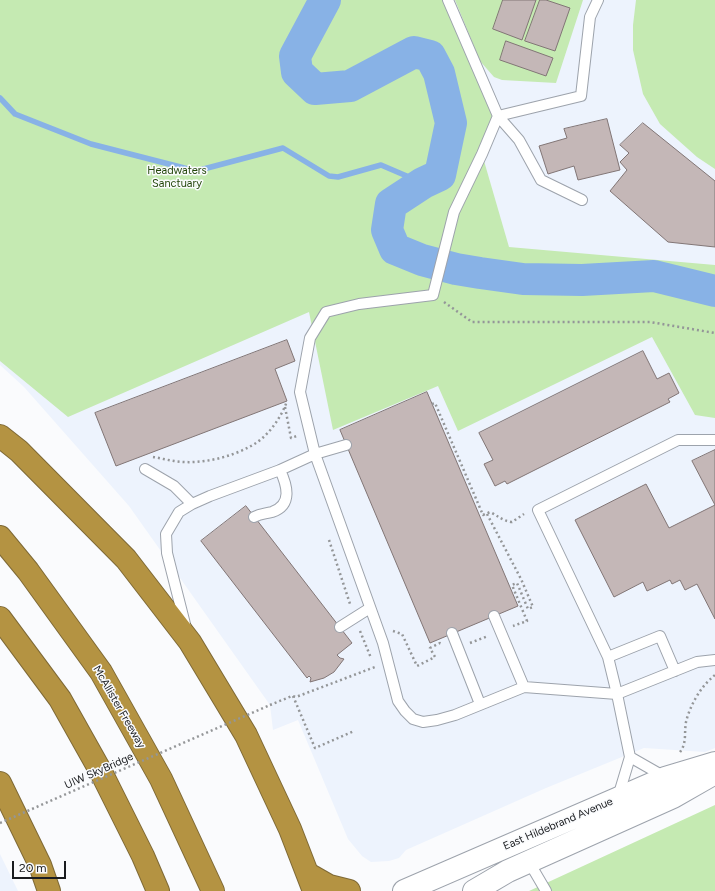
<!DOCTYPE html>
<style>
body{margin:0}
#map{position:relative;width:715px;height:891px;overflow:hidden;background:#fafbfd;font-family:Figtree,sans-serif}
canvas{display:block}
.scale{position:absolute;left:12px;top:861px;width:54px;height:18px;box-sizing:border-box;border:2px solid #1a1c1f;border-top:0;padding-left:5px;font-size:12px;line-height:14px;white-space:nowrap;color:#1a1c1f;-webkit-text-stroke:3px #fafbfd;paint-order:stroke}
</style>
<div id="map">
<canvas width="715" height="891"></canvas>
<div class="scale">20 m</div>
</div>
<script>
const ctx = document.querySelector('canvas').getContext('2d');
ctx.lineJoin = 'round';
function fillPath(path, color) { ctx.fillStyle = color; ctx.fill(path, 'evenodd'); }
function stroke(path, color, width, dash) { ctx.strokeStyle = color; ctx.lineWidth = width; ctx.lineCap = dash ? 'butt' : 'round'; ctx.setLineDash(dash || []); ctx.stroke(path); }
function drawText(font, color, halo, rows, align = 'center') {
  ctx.font = font + ' Figtree,sans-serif'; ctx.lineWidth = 3; ctx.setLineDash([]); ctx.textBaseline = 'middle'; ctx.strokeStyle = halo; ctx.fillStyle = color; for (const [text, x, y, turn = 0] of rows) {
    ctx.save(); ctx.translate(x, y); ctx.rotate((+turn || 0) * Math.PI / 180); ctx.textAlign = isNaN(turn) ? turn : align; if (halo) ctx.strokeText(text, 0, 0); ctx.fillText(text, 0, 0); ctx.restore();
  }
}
fillPath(new Path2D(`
 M0 0H715V748L705 752 644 748 546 788 406 850 399 858 389 861 371 862 362 856 348 839 298 720 273 730 270 705 129 506 24 387 0 365Z
 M0 854 18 891H0Z`), '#edf3fd');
fillPath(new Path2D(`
 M0 0H448L498 116 482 154 509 247 715 265V418L695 415 652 337 458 431 438 386 333 430 309 312 68 417 0 361Z
 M455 0H583L556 83 502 80 494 77 480 61Z
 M636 0H715V169L697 157 660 124 643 94 633 50V25Z
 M715 805V891H529Z`), '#c5eab2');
stroke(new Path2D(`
 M0 98 15 114 91 144 196 171 283 148 329 176 338 177 381 165 423 183`), '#88b2e6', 5.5);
stroke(new Path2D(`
 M325 0 295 56 297 72 315 89 350 86 414 52 430 56 439 73 451 123 440 175 423 183 391 204 387 230 395 249 422 260 456 269 480 273 523 279 582 280 654 276 715 291`), '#88b2e6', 32);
const building = new Path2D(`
 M503 0H536L522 40 493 29Z
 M540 0H546L570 8 555 51 525 41Z
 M506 41 553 58 546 76 500 60Z
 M607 119 620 170 578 180 574 166 548 174 539 146 567 138 564 129Z
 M643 123 715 181V247L668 242 610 191 627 170 620 162 629 153 620 145Z
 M287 340 295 361 275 369 287 401 116 466 95 413Z
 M643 351 657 379 669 373 679 393 668 399 670 402 507 484 505 481 495 486 484 464 493 460 479 433Z
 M427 392 518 606 430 643 340 430Z
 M715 450V619L697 584 685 590 680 580 672 584 670 580 647 591 643 582 614 597 575 520 646 484 669 528 715 505 692 461Z
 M246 506 352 643 337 655 340 658 344 659 334 672 324 678 310 682 311 678 309 676 307 678 201 541Z`);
fillPath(building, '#c4b7b7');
stroke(building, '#827676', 1);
const service = new Path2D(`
 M448 0 498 116 482 154 454 212 433 295 359 304 326 312 310 338 300 392 315 454 383 643 398 701 405 711 413 719 423 722 437 720 455 715 524 687 617 694 630 757 618 797
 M582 200 541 180 519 140 498 116 581 96 590 17 598 0
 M715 440H678L538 510 608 657 617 694 697 662 715 660
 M145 469 174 486 192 504
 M254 517C261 513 265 514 272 512 293 505 287 485 280 470
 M494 616 524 687
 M340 627 370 608
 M186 628 167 553 166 534 179 512 192 504 210 496 280 470 315 454 346 445
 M452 633 480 704
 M608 657 660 636 675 671
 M630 757 665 777
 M529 862 546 891`);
const secondary = new Path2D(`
 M404 891 665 778 715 763
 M474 891 508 871 673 797 715 773`);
const motorway = new Path2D(`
 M0 436 19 451 126 559 190 642 246 735 290 829 314 891
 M0 537 28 571 101 672 161 779 213 891
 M0 618 60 699 101 772 143 856 158 891
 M0 783 40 865 49 891
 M308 874 329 886 349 891`);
stroke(service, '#9da3ac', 12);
stroke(secondary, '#9da3ac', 24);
stroke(motorway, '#7e6936', 24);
stroke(new Path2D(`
 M444 302 472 322H650L715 333
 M432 404 435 403 483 515 490 512C498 516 503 521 512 522L524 514
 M285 407 291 438 297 436
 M153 457C160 458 167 460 174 461 199 465 229 458 251 446 268 437 281 418 287 401
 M487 514 521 579 533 607 528 609 517 583 512 585 527 621 513 626
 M329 540 350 604
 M360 631 371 658
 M393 631 402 634 417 666 435 657 430 648 440 643 442 644
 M470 643 488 636
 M293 696 315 748 354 731
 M270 705 292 696 296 697 375 667 374 666
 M680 752C687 743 684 733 686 722 690 705 701 686 715 675`), '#949698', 2.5, [2, 3]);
stroke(service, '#fff', 10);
stroke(secondary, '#fff', 22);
stroke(motorway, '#b49342', 22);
stroke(new Path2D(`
 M0 823 270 705`), '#949698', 2.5, [2, 3]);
drawText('11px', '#24470b', '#fafbfd', [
 ["Headwaters",177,171],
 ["Sanctuary",177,184]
]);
drawText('11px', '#1a1c1f', '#fafbfd', [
 ["McAllister Freeway",119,707,60],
 ["UIW SkyBridge",99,771,-24],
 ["East Hildebrand Avenue",558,824,-23]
]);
</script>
